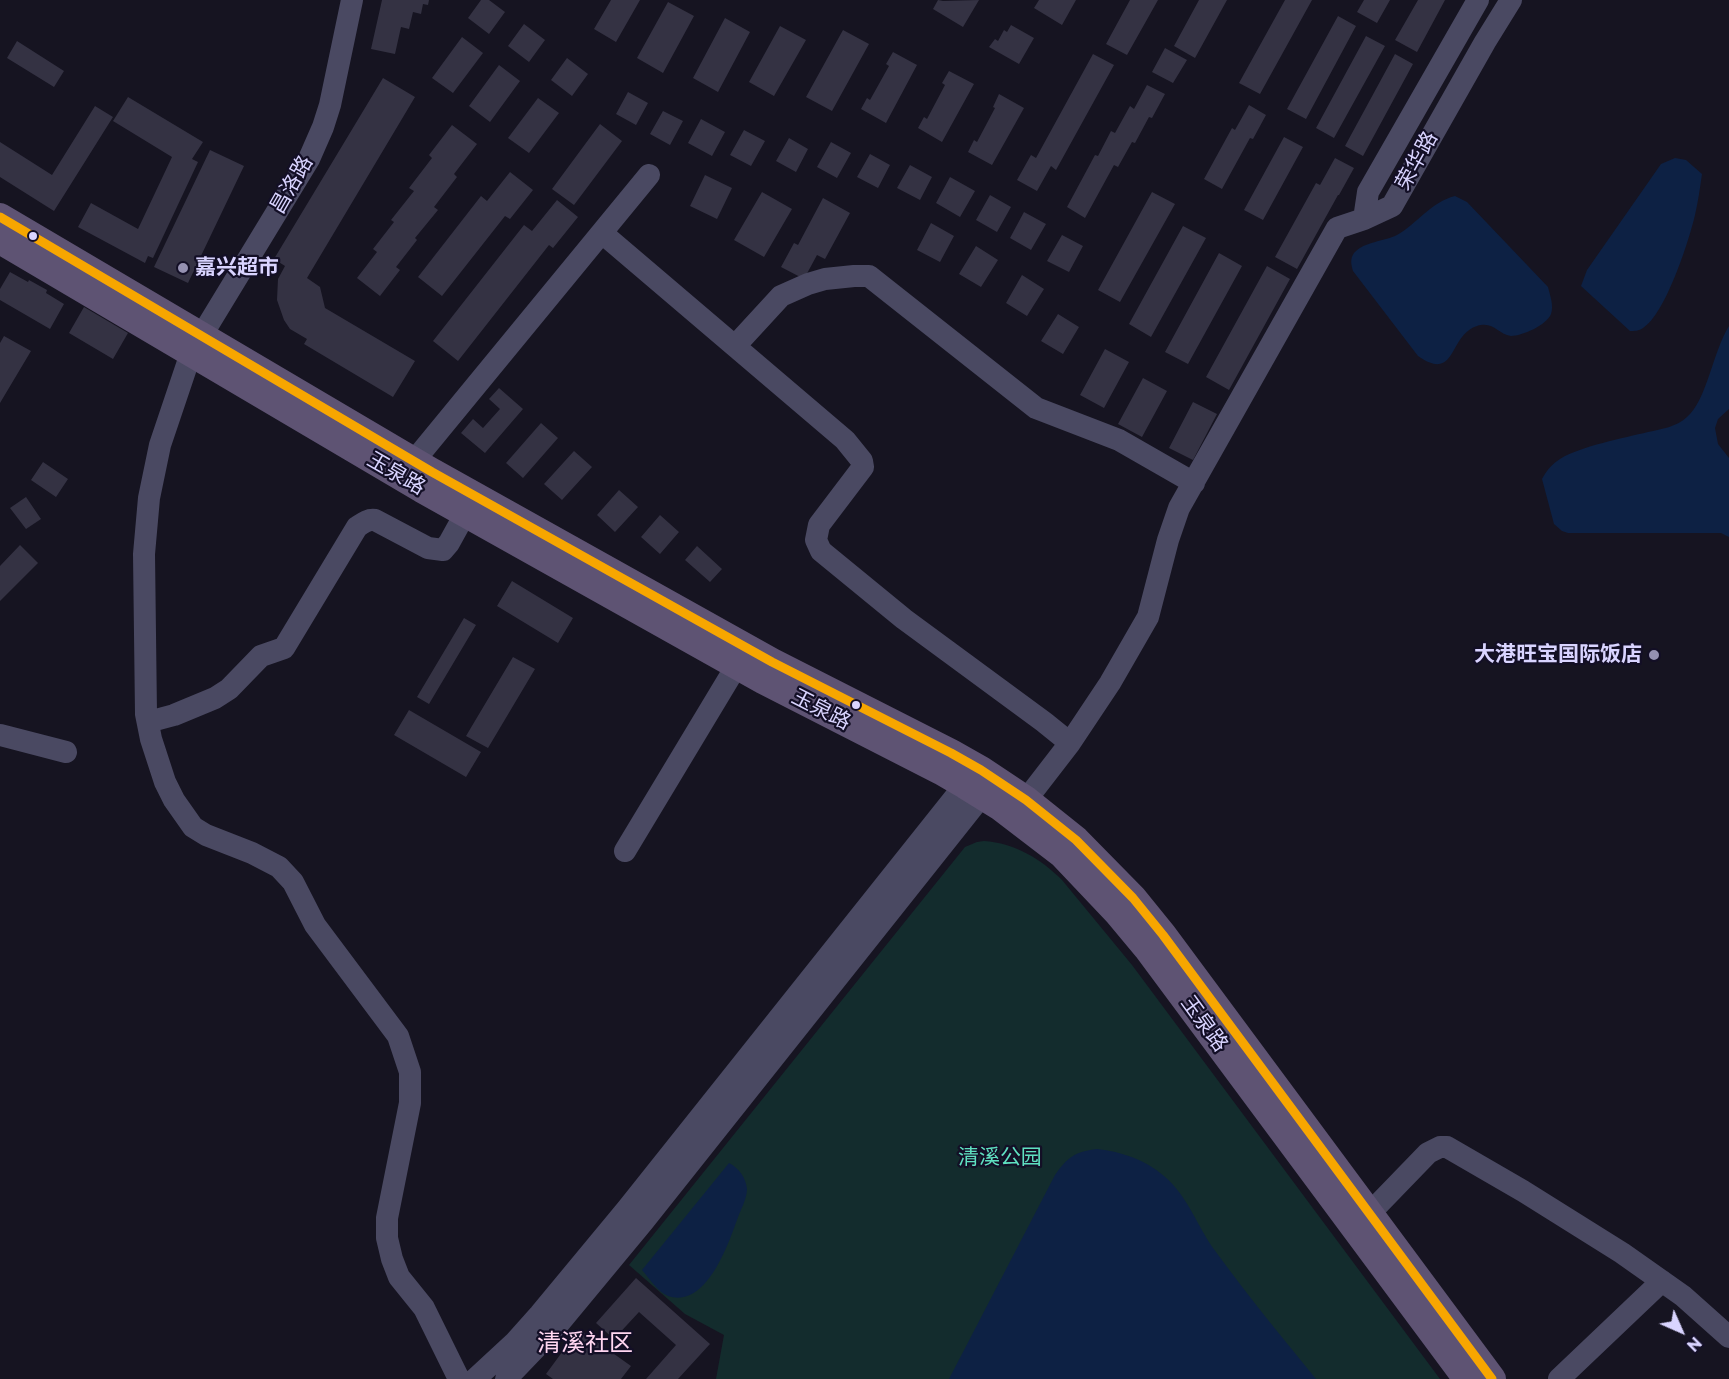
<!DOCTYPE html>
<meta charset="utf-8">
<style>
body{margin:0}
#map{position:relative;width:1729px;height:1379px;overflow:hidden;background:#161421;font-family:Montserrat,sans-serif}
canvas{display:block}
.north{position:absolute;left:1651px;top:1301px;width:60px;height:60px;-webkit-text-stroke:4px #130f26;paint-order:stroke;rotate:135deg;font-size:16px;font-weight:700;line-height:24px;text-align:center;color:#d9d4ff}
.north::after{content:'';display:block;margin:auto;width:21px;height:27px;background:#d9d4ff;clip-path:polygon(50% 0,100% 100%,50% 72%,0 100%)}
</style>
<div id="map">
<canvas width="1729" height="1379"></canvas>
<div class="north">N</div>
</div>
<script>
const ctx = document.querySelector('canvas').getContext('2d');
ctx.lineJoin = 'round';
function fillPath(path, color) { ctx.fillStyle = color; ctx.fill(path, 'evenodd'); }
function stroke(path, color, width, dash) { ctx.strokeStyle = color; ctx.lineWidth = width; ctx.lineCap = dash ? 'butt' : 'round'; ctx.setLineDash(dash || []); ctx.stroke(path); }
function drawText(font, color, halo, rows, align = 'center') {
  ctx.font = font + ' Montserrat,"Noto Sans SC",sans-serif'; ctx.lineWidth = 4.5; ctx.setLineDash([]); ctx.textBaseline = 'middle'; ctx.strokeStyle = halo; ctx.fillStyle = color; for (const [text, x, y, turn = 0] of rows) {
    ctx.save(); ctx.translate(x, y); ctx.rotate((+turn || 0) * Math.PI / 180); ctx.textAlign = isNaN(turn) ? turn : align; if (halo) ctx.strokeText(text, 0, 0); ctx.fillText(text, 0, 0); ctx.restore();
  }
}
fillPath(new Path2D(`
 M984 841C1015 843 1041 859 1062 880L1132 965 1440 1379H716L724 1335 685 1314 629 1265 965 847 977 842Z`), '#132c2d');
fillPath(new Path2D(`
 M1675 158 1686 160 1702 174C1700 188 1698 202 1695 215 1689 241 1665 315 1643 328 1639 331 1634 331 1630 331L1581 286 1587 270 1661 164Z
 M1455 196 1467 202 1548 287C1550 295 1554 306 1551 314 1547 325 1522 336 1511 336 1497 334 1494 321 1477 326 1448 335 1457 383 1418 356L1353 271C1351 264 1350 259 1354 253 1365 241 1383 242 1397 235 1418 223 1431 202 1455 196Z
 M1729 326V409L1718 419 1715 428 1718 444 1729 458V537L1721 533H1568L1562 531 1554 524 1542 479C1547 470 1552 464 1560 459 1581 446 1624 438 1648 432 1662 429 1676 427 1687 417 1707 400 1713 351 1729 326Z
 M1097 1149C1122 1152 1144 1159 1164 1176 1189 1197 1197 1227 1216 1252 1247 1295 1282 1337 1316 1379H949L1055 1175C1068 1157 1074 1152 1097 1149Z
 M729 1163C739 1168 746 1178 747 1189 747 1199 740 1211 737 1220 728 1245 706 1309 668 1296 658 1292 649 1278 642 1270Z`), '#0d2144');
fillPath(new Path2D(`
 M382 0H429L428 5 423 4 421 14 413 12 409 29 401 27 395 54 371 49Z
 M481 0H489L505 12 489 34 468 18Z
 M611 0H640L616 42 594 29Z
 M938 0 943 1 979 0 963 27 933 9Z
 M1039 0H1076L1062 25 1034 8Z
 M1130 0H1158L1127 55 1106 44Z
 M1199 0H1227L1195 58 1174 46Z
 M1285 0H1312L1260 94 1239 83Z
 M1364 0H1390L1377 23 1357 12Z
 M1418 0H1445L1417 52 1395 40Z
 M668 2 694 16 663 73 637 58Z
 M1338 16 1356 26 1306 119 1287 109Z
 M725 18 750 32 718 92 693 78Z
 M524 24 545 40 529 62 508 46Z
 M1011 25 1034 38 1019 64 989 47 995 39 998 41 1004 30 1007 32Z
 M780 26 806 40 774 96 749 82Z
 M843 30 869 44 832 111 806 97Z
 M1366 36 1385 46 1334 138 1316 128Z
 M462 37 483 53 453 93 432 78Z
 M17 41 64 71 54 87 7 58Z
 M1165 48 1187 60 1173 83 1152 72Z
 M893 52 917 65 886 123 861 109 867 98 870 100 889 66 886 64Z
 M1093 54 1114 65 1056 170 1051 166 1037 191 1017 180 1031 155 1036 158Z
 M1395 54 1413 64 1363 156 1345 146Z
 M567 58 588 74 572 96 551 80Z
 M499 65 520 81 490 122 469 106Z
 M949 71 974 84 942 142 918 128 924 117 927 119 945 85 942 83Z
 M383 78 415 97 307 278 320 287 325 308 415 361 393 397 304 344 307 339 290 329 284 320 277 300 278 279 285 266 274 259Z
 M1147 85 1165 94 1152 118 1149 117 1135 143 1132 142 1118 167 1114 165 1085 218 1067 207 1095 155 1098 156 1111 131 1115 133 1130 106 1134 109Z
 M628 92 648 103 636 125 616 114Z
 M999 94 1024 108 992 165 968 152 974 140 977 142 995 108 993 107Z
 M128 97 203 142 192 159 198 162 153 258 148 256 145 263 78 227 91 203 138 229 172 157 113 121Z
 M538 98 559 113 529 153 508 138Z
 M1249 105 1266 115 1253 139 1250 138 1222 189 1204 179 1232 128 1235 130Z
 M95 106 113 117 54 211 0 177V142L52 175Z
 M663 111 683 121 670 145 650 134Z
 M701 119 725 132 712 156 688 143Z
 M600 124 622 141 574 205 552 189Z
 M452 125 477 144 454 174 457 177 434 207 438 210 415 238 417 240 396 267 400 270 380 296 357 278 377 252 373 249 394 222 391 220 414 191 409 188 432 158 429 155Z
 M744 130 765 141 751 166 730 155Z
 M1284 137 1303 147 1263 220 1244 210Z
 M789 138 808 149 796 172 776 161Z
 M831 142 851 153 837 178 817 167Z
 M210 150 244 166 188 283 154 267Z
 M870 154 890 165 878 188 857 177Z
 M1335 158 1354 168 1339 195H1338L1297 269 1275 257 1316 183 1320 185Z
 M910 165 932 177 920 200 897 188Z
 M510 172 533 190 510 219 505 216 442 296 418 277 481 196 487 201Z
 M705 175 732 188 717 219 690 206Z
 M950 177 975 191 960 217 936 203Z
 M762 192 792 209 764 257 734 240Z
 M1152 192 1175 204 1120 302 1098 290Z
 M990 195 1011 207 997 232 976 220Z
 M823 198 850 213 825 259 817 255 804 279 781 267 794 243 798 245Z
 M557 200 578 217 553 248 549 245 458 361 433 341 524 225 532 231Z
 M1024 212 1046 224 1031 250 1010 238Z
 M931 223 954 236 940 262 917 250Z
 M1183 226 1206 238 1151 337 1129 324Z
 M1062 235 1083 246 1069 272 1047 261Z
 M976 246 998 260 981 287 959 274Z
 M1219 253 1242 266 1188 364 1165 352Z
 M1267 266 1290 279 1229 390 1206 377Z
 M10 272 28 282 29 280 47 290 46 293 64 304 50 329 0 300V289Z
 M1022 275 1044 289 1027 316 1006 303Z
 M84 307 128 333 113 359 69 333Z
 M1058 314 1079 327 1063 354 1041 341Z
 M4 336 31 351 0 403V343Z
 M1105 349 1129 362 1104 408 1080 395Z
 M1143 378 1167 391 1142 437 1118 424Z
 M499 388 523 409 485 453 461 433 473 419 483 428 500 409 489 399Z
 M1193 402 1217 414 1193 460 1169 448Z
 M541 423 558 438 523 478 506 463Z
 M574 451 592 467 562 500 544 484Z
 M43 462 68 479 56 497 31 480Z
 M619 490 638 507 615 532 597 515Z
 M26 497 41 519 26 529 10 508Z
 M660 515 679 532 660 554 641 537Z
 M20 545 38 563 0 601V566Z
 M697 546 722 569 710 582 685 560Z
 M512 581 573 618 558 643 497 606Z
 M464 618 476 625 429 704 417 697Z
 M513 657 535 669 488 748 466 736Z
 M409 710 481 752 466 777 394 735Z
 M636 1278 710 1344 678 1379H646L676 1345 639 1312 614 1339 596 1323Z
 M579 1329 631 1366 621 1379H553L546 1374Z`), '#343243');
stroke(new Path2D(`
 M352 0 330 105 323 127 309 159 191 353 160 445 149 498 144 554 146 714 151 739 165 782 174 800 193 827 206 835 252 853 279 867 293 882 315 925 398 1036 410 1072V1103L387 1218V1238L392 1259 399 1277 424 1308 459 1379
 M1364 219 1368 192 1478 0
 M602 233 845 440 862 461 863 467 819 525 816 540 821 551 904 619 1044 722 1070 743
 M735 346 781 296 808 284 825 279 854 276H869L1036 408 1119 440 1194 483
 M414 461 649 175
 M148 722 174 715 215 698 229 689 261 656 284 648 357 527C363 523 368 519 375 520L428 548 443 550 449 543 465 514
 M0 735 66 752
 M1026 800 1070 743 1110 683 1148 617 1168 540 1179 508 1337 228 1364 219 1392 206 1485 42 1511 0
 M625 851 737 665
 M1369 1214 1428 1153 1440 1147H1447L1523 1191 1622 1253 1683 1296 1729 1337
 M475 1379 515 1342 540 1314 627 1209 975 772
 M506 1379 556 1327 643 1222 992 783
 M1559 1379 1662 1281`), '#4a4962', 22);
stroke(new Path2D(`
 M0 217 432 472 772 662 951 753 981 770 1026 800 1076 840 1133 898 1163 935 1492 1379
 M0 240 422 489 763 680 941 771 965 785 999 806 1063 855 1117 912 1147 948 1467 1379`), '#5e5373', 28);
stroke(new Path2D(`
 M0 217 432 472 772 662 951 753 981 770 1026 800 1076 840 1133 898 1163 935 1492 1379`), '#f7a600', 9);
for (const [x, y, r, color] of [
 [33,236,5,"#d9d4ff"],
 [183,268,6,"#9591b1"],
 [1654,655,6,"#9591b1"],
 [856,705,5,"#d9d4ff"]
]) { const dot = new Path2D(); dot.arc(x, y, r, 0, 2 * Math.PI); ctx.fillStyle = color; ctx.fill(dot); stroke(dot, '#130f26', 2); }
drawText('21px', '#d9d4ff', '#130f26', [
 ["荣华路",1417,161,-61],
 ["昌洛路",292,185,-60],
 ["玉泉路",396,474,30],
 ["玉泉路",821,710,27],
 ["玉泉路",1204,1024,54]
]);
drawText('bold 21px', '#d9d4ff', '#130f26', [
 ["嘉兴超市",195,268],
 ["大港旺宝国际饭店",1642,655,"right"]
], 'left');
drawText('21px', '#5fe0c0', '#130f26', [
 ["清溪公园",1000,1158]
]);
drawText('24px', '#ffd6f0', '#130f26', [
 ["清溪社区",585,1344]
]);
</script>
